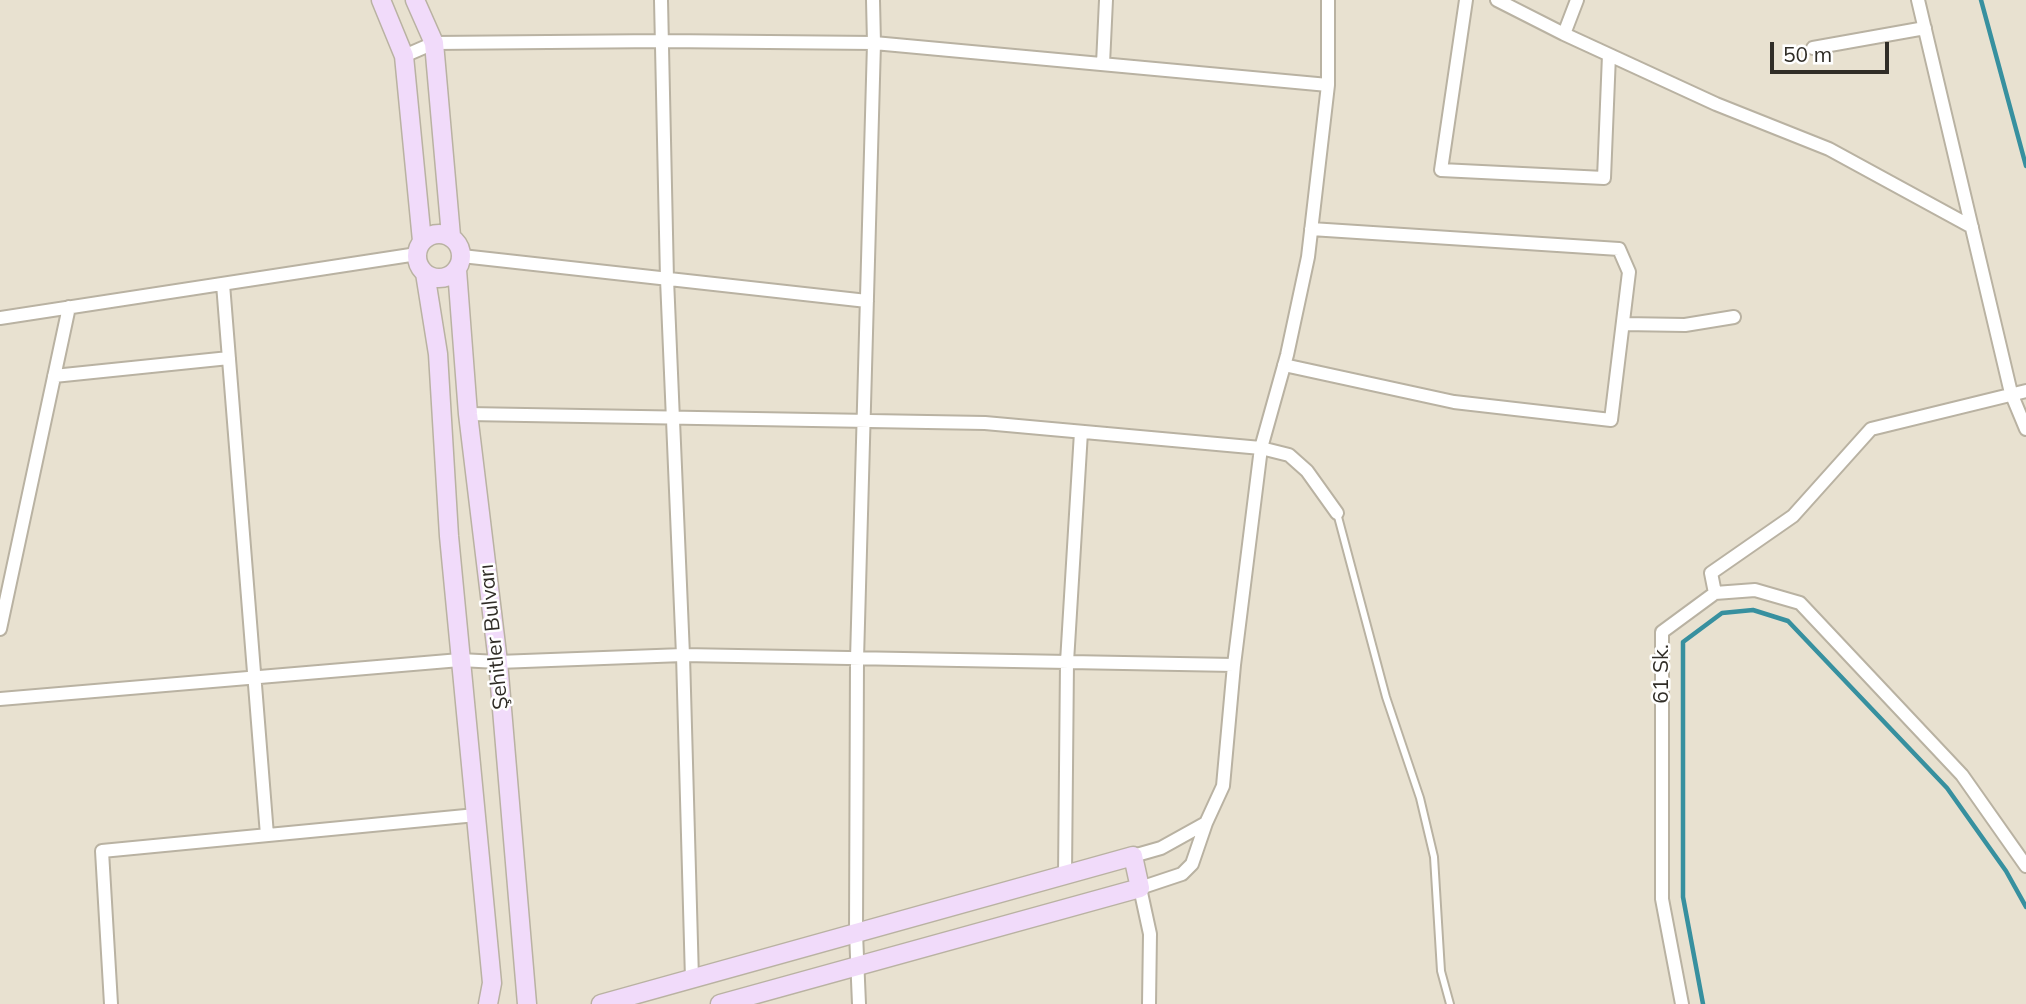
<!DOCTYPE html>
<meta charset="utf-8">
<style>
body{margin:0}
#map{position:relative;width:2026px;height:1004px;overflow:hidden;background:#e8e1d0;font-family:Mulish,sans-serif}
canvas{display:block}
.scale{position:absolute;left:1770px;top:42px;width:119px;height:32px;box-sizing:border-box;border:4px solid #302d27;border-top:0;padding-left:9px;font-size:21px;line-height:24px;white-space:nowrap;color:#302d27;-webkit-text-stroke:5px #fff;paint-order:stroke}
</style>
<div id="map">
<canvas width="2026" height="1004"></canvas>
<div class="scale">50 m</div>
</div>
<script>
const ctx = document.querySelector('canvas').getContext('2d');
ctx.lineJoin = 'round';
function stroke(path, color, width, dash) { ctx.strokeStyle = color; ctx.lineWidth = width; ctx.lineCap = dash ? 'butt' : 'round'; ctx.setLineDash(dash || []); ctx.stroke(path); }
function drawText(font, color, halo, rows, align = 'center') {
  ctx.font = font + ' Mulish,sans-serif'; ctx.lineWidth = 5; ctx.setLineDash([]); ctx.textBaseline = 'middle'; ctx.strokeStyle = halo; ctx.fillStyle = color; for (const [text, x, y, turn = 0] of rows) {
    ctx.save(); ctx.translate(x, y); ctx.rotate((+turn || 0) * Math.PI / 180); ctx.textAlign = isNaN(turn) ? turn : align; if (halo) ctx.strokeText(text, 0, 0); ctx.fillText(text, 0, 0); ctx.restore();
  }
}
stroke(new Path2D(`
 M1981 0 2026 166
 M1703 1004 1683 897V642L1722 613 1753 610 1788 621 1947 788 2006 871 2026 907`), '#37909f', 4.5);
const service = new Path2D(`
 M1337 513 1386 697 1420 798 1434 857 1441 971 1450 1004`);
const minor = new Path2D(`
 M661 0 667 279 683 655 692 979
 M1466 0 1441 170 1604 178 1609 55
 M1497 0 1564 34 1716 104 1829 149 1972 227
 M1918 0 2011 393 2026 429
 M1564 34 1577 0
 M1813 48 1925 28
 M404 56 434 43 663 41 874 43 1328 85
 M1103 64 1106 0
 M462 256 867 301
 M223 284 267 835
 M0 318 417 254
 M1623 324 1685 325 1734 317
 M1284 365 1454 402 1611 420 1629 272 1619 249 1311 229
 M54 376 229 358
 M468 414 985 423 1261 448 1289 455 1307 471 1337 513
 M1715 593 1711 573 1793 516 1871 429 2026 391
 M0 629 69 307
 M0 699 460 660 498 662 683 655 1234 665
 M1133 856 1161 848 1206 823
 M1065 875 1067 662 1081 432
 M111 1004 102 851 476 815
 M859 1004 856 933 857 659 874 43 873 0
 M1149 1004 1150 934 1140 888 1182 874 1192 864 1206 823 1223 786 1234 665 1261 448 1287 355 1308 257 1328 85V0
 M1682 1004 1662 899V632L1715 593 1755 590 1800 603 1962 775 2026 866`);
const secondary = new Path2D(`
 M381 0 404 56 422 241
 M415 0 434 43 451 236
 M417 256a22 22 0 1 1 44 0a22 22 0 1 1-44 0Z
 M457 270 468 414 498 662 527 1004
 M425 273 438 354 449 536 492 983 488 1004
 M601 1004 1133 856 1140 888 720 1004`);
stroke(service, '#b9b2a2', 10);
stroke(minor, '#b9b2a2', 16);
stroke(secondary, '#b9b2a2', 21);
stroke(service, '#fff', 6);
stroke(minor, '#fff', 12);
stroke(secondary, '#f1dbfa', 18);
drawText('21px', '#302d27', '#fff', [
 ["Şehitler Bulvarı",494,637,-96],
 ["61 Sk.",1662,674,-90]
]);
</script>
